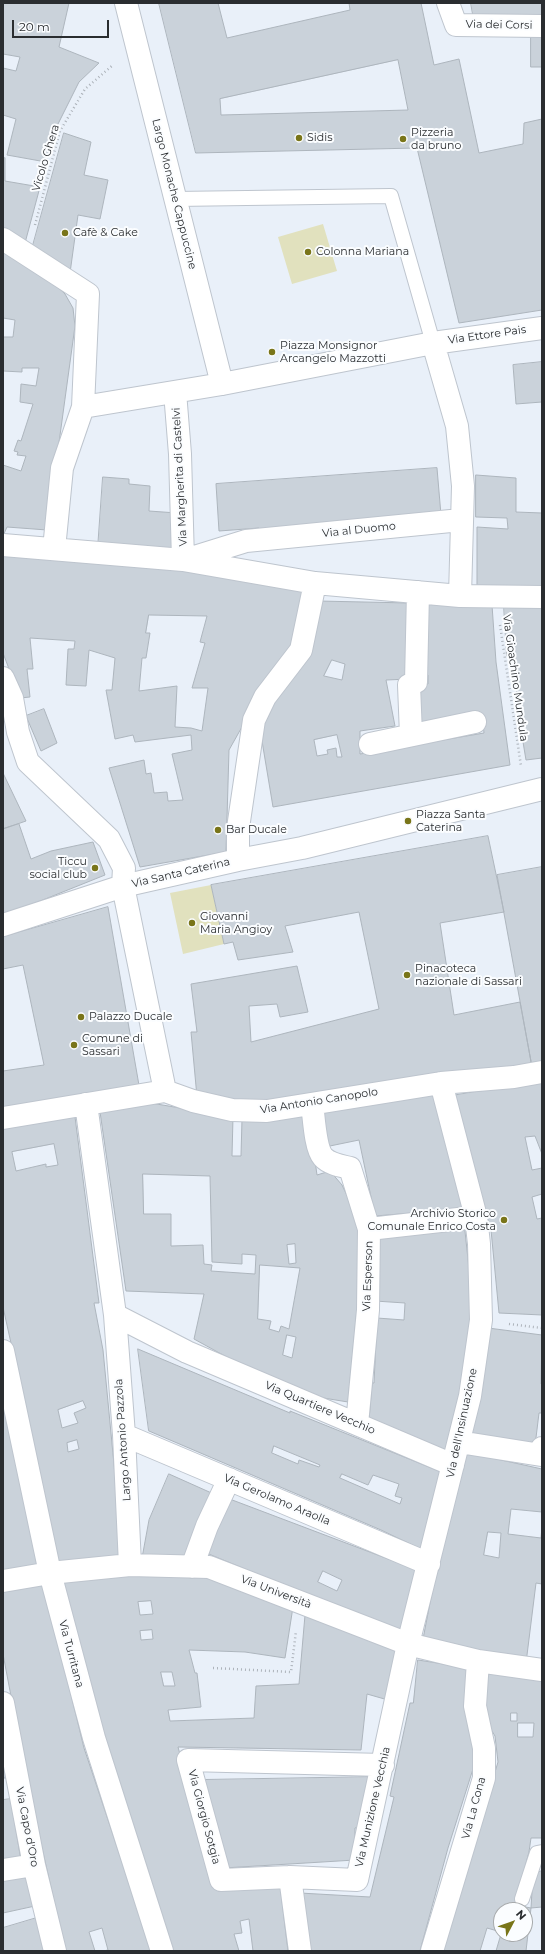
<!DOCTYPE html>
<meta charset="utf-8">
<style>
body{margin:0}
#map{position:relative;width:545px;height:1954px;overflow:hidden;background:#e9f0f9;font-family:Montserrat,sans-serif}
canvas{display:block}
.frame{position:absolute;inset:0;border:4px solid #2a2d30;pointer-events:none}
.north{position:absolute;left:493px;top:1902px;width:40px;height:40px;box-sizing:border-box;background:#fbfdff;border:1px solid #a7aaac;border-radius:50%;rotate:49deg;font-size:11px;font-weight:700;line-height:16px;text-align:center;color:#2a2d30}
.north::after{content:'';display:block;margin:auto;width:14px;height:18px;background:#797519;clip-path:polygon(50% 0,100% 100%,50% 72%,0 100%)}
.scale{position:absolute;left:12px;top:20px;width:97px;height:18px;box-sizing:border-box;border:2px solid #2a2d30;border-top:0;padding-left:5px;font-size:12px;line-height:14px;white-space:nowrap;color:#2a2d30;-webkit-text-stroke:3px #fbfdff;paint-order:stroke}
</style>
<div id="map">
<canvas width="545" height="1954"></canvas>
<div class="frame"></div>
<div class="north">N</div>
<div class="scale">20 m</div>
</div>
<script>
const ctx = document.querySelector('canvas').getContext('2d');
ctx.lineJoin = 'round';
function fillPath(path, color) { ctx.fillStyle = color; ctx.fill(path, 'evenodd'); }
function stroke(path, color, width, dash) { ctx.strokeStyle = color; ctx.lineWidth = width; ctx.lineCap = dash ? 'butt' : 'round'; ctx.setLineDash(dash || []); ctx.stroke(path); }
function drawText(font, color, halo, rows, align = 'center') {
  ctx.font = font + ' Montserrat,sans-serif'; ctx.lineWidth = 4; ctx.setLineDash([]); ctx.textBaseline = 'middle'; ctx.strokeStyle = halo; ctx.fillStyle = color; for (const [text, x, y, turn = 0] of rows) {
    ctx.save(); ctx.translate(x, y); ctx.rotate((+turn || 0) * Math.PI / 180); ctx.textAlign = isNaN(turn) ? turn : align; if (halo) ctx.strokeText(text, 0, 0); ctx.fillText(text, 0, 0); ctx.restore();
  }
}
fillPath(new Path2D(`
 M323 224 337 271 292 284 278 237Z
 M211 885 224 944 183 954 170 893Z`), '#e1e1be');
const building = new Path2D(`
 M3 3H69L59 47 99 63 79 82 53 134 46 162 7 155 16 119 3 115V68L16 71 20 57 3 54Z
 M159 3H218L227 38 350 10 349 3H421L434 65 459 59 479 153 523 144 524 123 542 119V310L459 323 417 148 196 153ZM398 60 408 110 221 115 220 99Z
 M471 3H542V19L474 20Z
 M531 32H542V67H531Z
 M64 133 91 142 84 175 108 180 100 219 78 215 70 273 32 249Z
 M5 158V181L40 187 25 243 3 228V159Z
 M3 248 39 269 65 294 73 308 75 326 47 530 7 527 3 536V465L21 471 26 456 17 455 18 452 14 451 18 440 21 441 33 404 20 402 21 384 36 386 39 368H22V372L3 371V337H13L15 320 3 318Z
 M542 362V402L516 404 513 365Z
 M437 468 441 515 259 530V528L219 531 216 484Z
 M476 475 516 478V512L542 513V591H477V527L508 529 507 518 476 517Z
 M103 477 129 479V484L150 486 149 511 177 513 174 554 98 548Z
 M3 552 134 563 306 590 298 634 286 661 270 677 229 750 226 852 140 867 109 768 144 760 146 774 151 773 154 793 167 792 168 801 183 800 172 754 192 750 191 735 135 742 133 735 115 739 106 690H112L115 658 89 650 86 686 66 685 68 649H74L75 641 30 638 33 669H27L30 697 20 698 3 653ZM149 615 207 616 200 642 205 643 192 688H208L202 731 191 728 175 727 177 686 139 691 142 658H146L150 633H146Z
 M318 601 410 603V679L386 680 395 726 360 731V754L484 733 482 715 419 723 416 684H428V675H423L422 603 492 605 496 662 510 765 273 807 261 735 264 718 272 703ZM332 660 345 664 342 680 324 676ZM337 735 342 757H337L336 748 327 750 328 754 317 756 314 740Z
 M504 606H542V758L526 760 517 706 515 657 507 656Z
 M44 709 57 743 41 751 26 716Z
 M3 773 26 821 3 829Z
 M19 824 31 859 51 851 93 842 105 875 3 916V829Z
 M488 836 504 912 440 923 454 1015 520 1002 532 1067 264 1102 197 1097 191 1032H197L191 984 297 966 308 1012 280 1017 277 1004 249 1006 251 1042 379 1009 359 912 285 926 293 952 238 960 233 942 224 944 211 885Z
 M542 867V1066L532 1067 497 875Z
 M108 907 140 1091 3 1112V1071L44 1065 23 965 3 969V937Z
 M542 1081V1154L535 1136 525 1137 532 1170 542 1168V1194L532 1197 537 1219 542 1218V1315L499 1313 491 1230 451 1096Z
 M435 1087 463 1209 375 1216 359 1140 325 1147 318 1109Z
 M139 1101 233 1117 232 1156H241L242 1119 308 1110 317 1175 330 1171 342 1185 354 1210 364 1237 348 1402 311 1396 272 1382 194 1339 204 1294 126 1291 99 1105ZM143 1174 210 1176 212 1262 242 1264V1254L256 1255 255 1274 211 1271 212 1265 204 1264 203 1245 171 1246V1214H144ZM295 1244 296 1263 289 1264 287 1245ZM260 1265 300 1268 289 1329 281 1326 279 1332 269 1329 271 1321 258 1319ZM287 1335 296 1337 292 1358 283 1355Z
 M74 1109 99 1303H94L103 1350 123 1558 57 1565 28 1420 3 1307V1124ZM54 1144 58 1165 46 1167V1164L16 1171 12 1152ZM83 1401 86 1408 74 1413 78 1423 62 1428 58 1410ZM77 1440 79 1449 68 1452 67 1443Z
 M464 1222 470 1278 472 1328 465 1393 448 1451 369 1420 372 1383H374L377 1318 404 1320 405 1303 375 1301 379 1239Z
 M488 1328 542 1335 541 1384H542V1413H539L535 1446 470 1436Z
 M138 1349 290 1413V1411L444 1473 425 1551 381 1530 149 1431ZM274 1446 320 1465 319 1467 299 1460 298 1464 272 1453ZM342 1474 368 1485 373 1475 399 1484 395 1496 402 1498 400 1504 340 1478Z
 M3 1382 42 1566 3 1572Z
 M465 1452 542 1469V1512L511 1509 508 1534 541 1538 542 1527V1584L536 1583 526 1663 423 1639 445 1525ZM488 1532 501 1533 499 1558 484 1555Z
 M169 1474 216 1495 187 1559 142 1558 149 1520Z
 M227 1498 420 1571 403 1635 204 1552ZM323 1571 342 1580 337 1591 318 1582Z
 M174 1571 203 1574 293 1607 285 1658 245 1652 189 1650 195 1673H197L201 1707 168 1710 170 1721 254 1718 256 1686 299 1684 305 1615 399 1646 388 1700 367 1694 361 1750 178 1747 218 1891 280 1884 288 1951H253L249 1919 240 1921 242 1933 234 1934 239 1951H171L86 1687 62 1580ZM151 1601 153 1614 140 1615 138 1602ZM152 1630 153 1639 141 1640 140 1631ZM161 1672H172L175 1686H164Z
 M44 1583 84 1748 152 1951H103L108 1950 102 1928 89 1932 95 1951H64L52 1892 29 1791 3 1654V1589Z
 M418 1660 470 1668 479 1750 448 1848 420 1951H307L300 1893 370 1897 394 1797 390 1796 410 1703H413Z
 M483 1669 542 1679V1838H531L529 1852 515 1905 531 1908 526 1951H496L501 1934H525V1910H501V1932L487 1928 480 1951H442L498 1762 495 1736 479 1710ZM511 1713H517V1721H511ZM518 1723H534L533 1737H518Z
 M3 1757 7 1778H3Z
 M373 1777 361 1826 355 1828V1860L224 1868 199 1780Z
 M11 1799 21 1861 3 1863V1800Z
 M542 1871V1907L531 1908 533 1874Z
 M26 1873 35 1906 3 1913V1876Z
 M40 1917 49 1951H3V1928Z`);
fillPath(building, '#cad2da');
stroke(building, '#adb5bd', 1);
const lane = new Path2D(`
 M175 199 391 196 433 343
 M522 1899 537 1853 542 1852`);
const street = new Path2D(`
 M126 3 222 384
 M448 3 456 25 542 26
 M3 239 88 294 83 407 62 468 54 549
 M433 343 457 426 463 486 460 596
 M175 392 180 454 183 560
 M83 407 222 384 433 343 542 328
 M3 545 183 560 315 583 460 596 542 597
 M188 559 246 541 461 520
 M3 678 12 698 18 732 28 762 109 839 124 868 123 886 165 1091
 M411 735 409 685 416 682 418 592
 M370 744 475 722
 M238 860V828L254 720 265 697 301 650 315 583
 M3 925 123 886 238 860 302 848 542 789
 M86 1104 115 1315 124 1435 130 1565
 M312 1104C314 1117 315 1148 323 1157 329 1164 342 1166 350 1168L369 1229 368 1310 357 1424
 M3 1118 165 1091 193 1101 232 1110 267 1111 441 1083 514 1077 542 1072
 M369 1229 476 1217
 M115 1315 187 1352 453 1465
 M3 1351 50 1573 94 1738 162 1951
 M124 1435 429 1564
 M459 1442 541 1455 542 1448
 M192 1567 207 1526 229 1479
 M3 1581 50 1573 130 1565 209 1567 408 1644 478 1661 542 1670
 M3 1703 34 1865 55 1951
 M383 1765 188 1760 221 1880 290 1877 357 1880 408 1644 470 1396 481 1320 479 1244 476 1217 441 1083
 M3 1870 34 1865
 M290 1877 300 1951
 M432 1951 484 1778V1748L475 1706 478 1661`);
stroke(lane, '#bec5ce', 16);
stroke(street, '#bec5ce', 24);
stroke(new Path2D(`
 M35 225 60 131 85 89 113 65
 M500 625 521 766
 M509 1324 542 1328
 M213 1668 291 1672 296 1631`), '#adb3ba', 2.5, [1, 3]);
stroke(lane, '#fff', 14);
stroke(street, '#fff', 22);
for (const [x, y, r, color] of [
 [299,138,4,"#797519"],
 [403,139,4,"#797519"],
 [65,233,4,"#797519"],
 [308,252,4,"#797519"],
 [272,352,4,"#797519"],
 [408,821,4,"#797519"],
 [218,830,4,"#797519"],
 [95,868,4,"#797519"],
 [192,923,4,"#797519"],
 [407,975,4,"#797519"],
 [81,1017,4,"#797519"],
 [74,1045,4,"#797519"],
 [504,1220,4,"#797519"]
]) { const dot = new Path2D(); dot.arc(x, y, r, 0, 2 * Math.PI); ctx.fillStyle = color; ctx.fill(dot); stroke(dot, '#fbfdff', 1.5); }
drawText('11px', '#2a2d30', '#fbfdff', [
 ["Via dei Corsi",499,25,1],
 ["Vicolo Ghera",46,158,-73],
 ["Largo Monache Cappuccine",174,194,76],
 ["Via Ettore Pais",487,335,-8],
 ["Via Margherita di Castelvi",180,477,-93],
 ["Via al Duomo",359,530,-6],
 ["Via Gioachino Mundula",515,678,82],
 ["Via Santa Caterina",181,873,-13],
 ["Via Antonio Canopolo",319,1101,-9],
 ["Via Esperson",368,1276,-88],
 ["Via Quartiere Vecchio",320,1408,23],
 ["Via dell'Insinuazione",462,1423,-78],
 ["Largo Antonio Pazzola",123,1440,-94],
 ["Via Gerolamo Araolla",277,1500,23],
 ["Via Università",276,1592,21],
 ["Via Turritana",71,1654,75],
 ["Via Munizione Vecchia",373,1807,-77],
 ["Via La Cona",474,1808,-75],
 ["Via Giorgio Sotgia",204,1817,75],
 ["Via Capo d'Oro",27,1827,79]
]);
drawText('11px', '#2a2d30', '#fbfdff', [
 ["Pizzeria",411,133],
 ["da bruno",411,146],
 ["Sidis",307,138],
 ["Cafè & Cake",73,233],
 ["Colonna Mariana",316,252],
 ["Piazza Monsignor",280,346],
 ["Arcangelo Mazzotti",280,359],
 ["Piazza Santa",416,815],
 ["Caterina",416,828],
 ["Bar Ducale",226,830],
 ["Ticcu",87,862,"right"],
 ["social club",87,875,"right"],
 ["Giovanni",200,917],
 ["Maria Angioy",200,930],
 ["Pinacoteca",415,969],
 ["nazionale di Sassari",415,982],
 ["Palazzo Ducale",89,1017],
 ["Comune di",82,1039],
 ["Sassari",82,1052],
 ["Archivio Storico",496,1214,"right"],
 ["Comunale Enrico Costa",496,1227,"right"]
], 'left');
</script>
